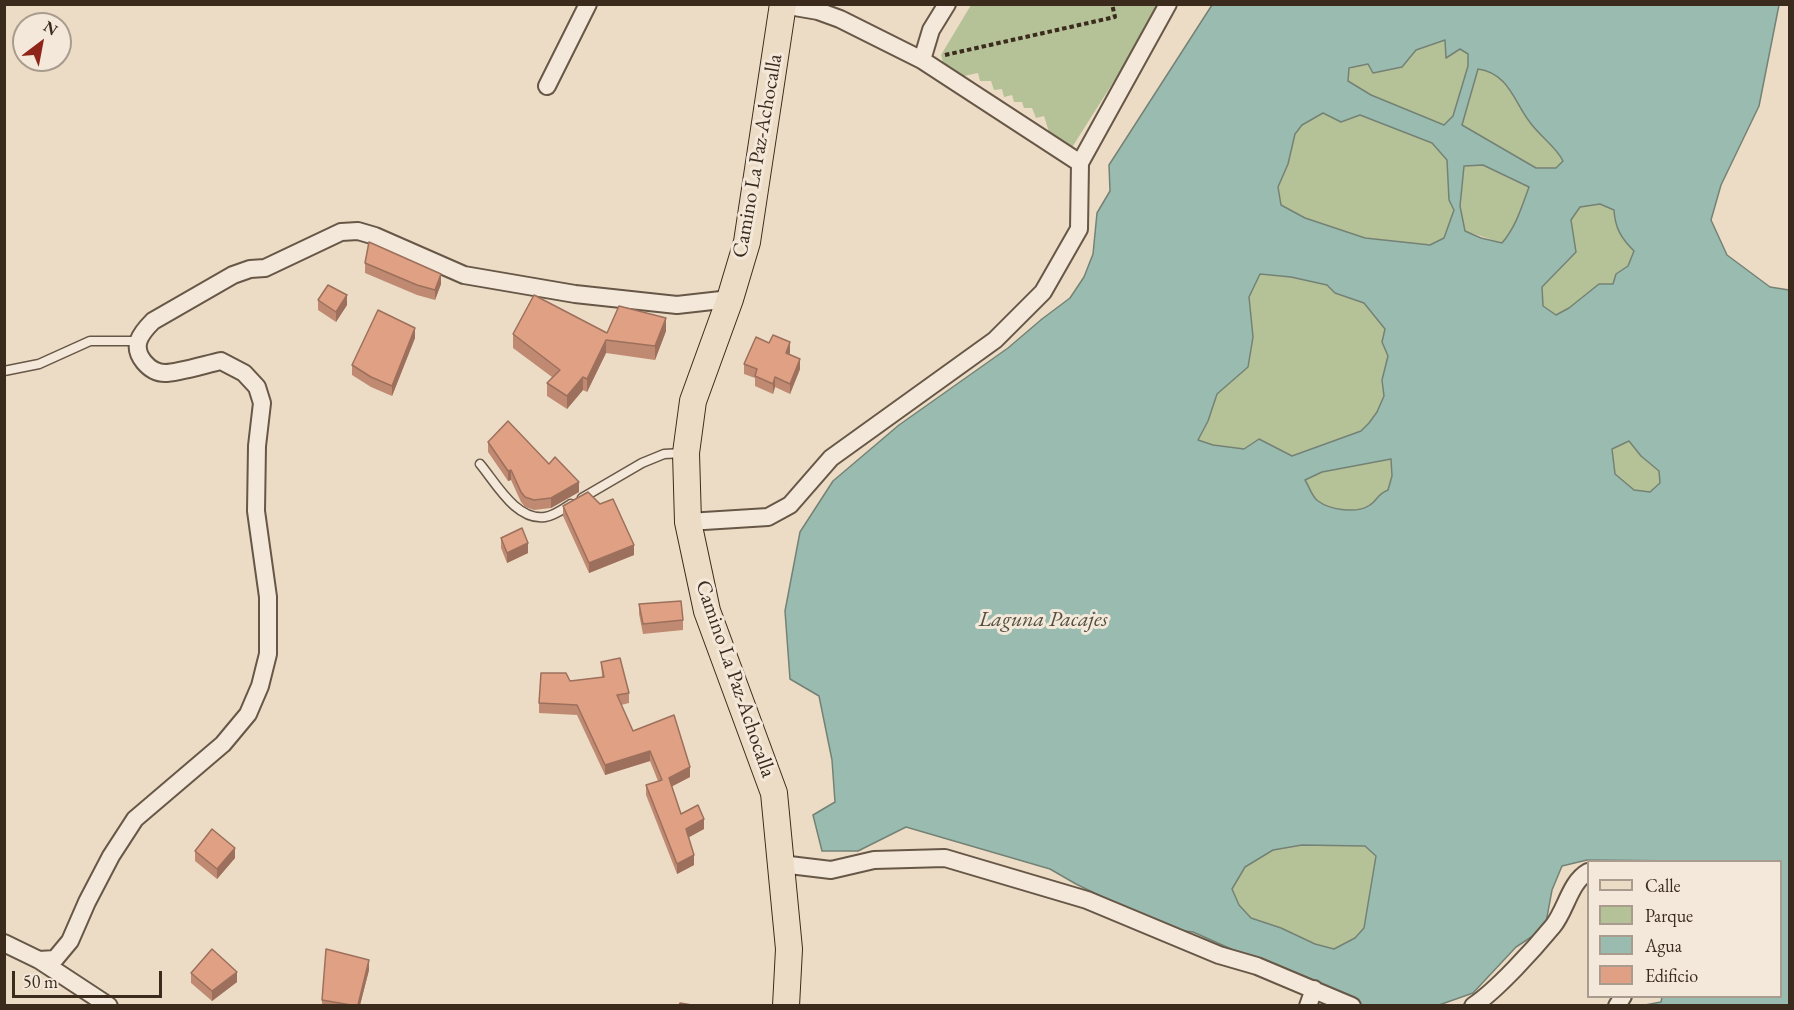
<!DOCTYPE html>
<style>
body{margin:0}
#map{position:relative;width:1794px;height:1010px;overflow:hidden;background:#eddcc5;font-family:"EB Garamond",serif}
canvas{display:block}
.frame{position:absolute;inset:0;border:6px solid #3a2b1d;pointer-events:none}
.legend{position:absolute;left:1587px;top:860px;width:195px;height:138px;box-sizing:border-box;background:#f3e8d9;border:2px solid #a99c8e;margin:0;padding:8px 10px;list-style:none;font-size:18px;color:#3a2b1d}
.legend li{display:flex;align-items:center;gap:12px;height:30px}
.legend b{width:30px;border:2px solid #a99c8e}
.north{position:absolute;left:12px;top:12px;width:60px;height:60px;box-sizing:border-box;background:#f3e8d9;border:2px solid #a99c8e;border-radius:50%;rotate:32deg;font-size:16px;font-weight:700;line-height:24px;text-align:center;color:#3a2b1d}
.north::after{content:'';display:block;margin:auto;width:21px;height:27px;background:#8f2418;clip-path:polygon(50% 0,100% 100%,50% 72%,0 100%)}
.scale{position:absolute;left:12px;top:971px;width:150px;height:27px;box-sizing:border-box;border:3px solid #3a2b1d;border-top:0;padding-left:8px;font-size:18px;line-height:21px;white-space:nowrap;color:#3a2b1d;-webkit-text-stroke:4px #f3e8d9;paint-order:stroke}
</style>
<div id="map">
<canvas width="1794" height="1010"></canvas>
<div class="frame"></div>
<ul class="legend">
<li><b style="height:8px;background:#eddcc5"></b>Calle</li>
<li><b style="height:16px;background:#b5c197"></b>Parque</li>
<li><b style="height:16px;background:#9abcb0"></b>Agua</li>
<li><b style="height:16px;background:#dfa084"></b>Edificio</li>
</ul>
<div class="north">N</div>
<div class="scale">50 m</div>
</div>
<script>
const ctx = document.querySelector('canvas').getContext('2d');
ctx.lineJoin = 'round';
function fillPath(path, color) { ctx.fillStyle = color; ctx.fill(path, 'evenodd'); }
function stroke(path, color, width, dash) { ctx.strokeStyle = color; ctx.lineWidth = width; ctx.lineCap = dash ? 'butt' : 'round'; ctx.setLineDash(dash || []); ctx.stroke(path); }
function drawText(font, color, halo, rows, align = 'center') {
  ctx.font = font + ' "EB Garamond",serif'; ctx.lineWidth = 6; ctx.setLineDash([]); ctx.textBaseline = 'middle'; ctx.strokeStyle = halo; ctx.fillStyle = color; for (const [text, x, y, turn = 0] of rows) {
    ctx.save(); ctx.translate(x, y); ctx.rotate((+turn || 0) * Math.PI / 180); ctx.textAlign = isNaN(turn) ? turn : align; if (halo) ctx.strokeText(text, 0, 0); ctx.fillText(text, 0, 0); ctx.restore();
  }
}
fillPath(new Path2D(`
 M971 5H1162L1071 149 1051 138 1044 116 1036 118 1032 108H1024L1022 102H1014L1012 95 1004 97 1002 89 994 90 991 81H980L978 73 959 77 944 66 941 55Z
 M1446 40 1468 54V66L1453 116 1444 125 1371 95 1348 81 1349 69 1368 63 1402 67 1416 50Z
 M1478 68C1508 73 1514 100 1529 122 1539 136 1556 146 1563 161L1556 168H1536L1462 125Z
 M1323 113 1341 122 1360 115 1432 143 1447 160 1449 200 1454 210 1444 238 1430 245 1365 238 1305 218 1281 205 1278 187 1288 164 1295 134 1302 125Z
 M1483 165 1529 186C1522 206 1516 227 1502 243L1465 231 1460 206 1464 166Z
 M1600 204 1614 210C1615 228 1621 238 1634 251L1628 266 1616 274 1613 284H1599L1569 308 1556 315 1543 306 1542 287 1576 252 1571 220 1580 207Z
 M1260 274 1291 277 1327 285 1335 293 1364 303 1385 329 1382 342 1388 356 1382 380 1384 396 1377 412 1369 423 1361 431 1292 456 1259 439 1244 449 1213 445 1198 440 1208 421 1217 394 1248 367 1253 337 1249 297Z
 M1630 440 1641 456 1659 471 1660 483 1650 492 1634 490 1615 474 1612 449Z
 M1391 459 1392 476 1388 490C1376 495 1378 500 1370 505 1357 514 1330 510 1318 501 1312 497 1309 486 1305 480L1322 472Z
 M1302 845 1365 846 1376 856 1364 929 1355 938 1334 949 1315 944 1281 928 1251 918 1239 905 1232 889 1245 867 1273 850Z`), '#b5c197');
const water = new Path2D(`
 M1212 5H1779L1759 106 1721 185 1711 220 1727 255 1770 287 1789 290V1005H1645L1661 1002 1662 997 1780 996V862L1587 860 1562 866 1552 890 1545 928 1516 947 1473 993 1439 1005 1359 1006 1193 932 1168 929 1076 884 1050 869 906 827 858 851H822L813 815 835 802 832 760 819 696 790 679 785 611 800 532 833 481 899 425 1008 348 1042 319 1070 298 1084 277 1093 254 1097 213 1110 191 1109 165ZM1445 40 1446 58 1460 49 1468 54V66L1453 116 1444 125 1371 95 1348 81 1349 68 1368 64 1373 73 1402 67 1416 50ZM1478 69C1508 73 1514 101 1529 121 1539 136 1556 146 1563 161L1556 168H1536L1462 125ZM1323 113 1341 122 1360 115 1432 143 1447 160 1449 200 1454 210 1444 238 1430 245 1365 238 1305 218 1281 205 1278 187 1288 164 1295 134 1302 125ZM1483 165 1529 187C1522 206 1516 227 1502 243L1481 238 1465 231 1460 206 1464 166ZM1600 204 1614 210C1615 228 1621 238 1634 251L1628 266 1616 274 1613 284H1599L1569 308 1556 315 1543 306 1542 287 1576 252 1571 220 1580 207ZM1260 274 1291 277 1327 285 1335 293 1364 303 1385 329 1382 342 1388 356 1382 380 1384 396 1377 412 1369 423 1361 431 1292 456 1259 439 1244 449 1213 445 1198 440 1208 421 1217 394 1248 367 1253 337 1249 297ZM1629 441 1641 456 1659 471 1660 483 1650 492 1634 490 1615 474 1612 449ZM1391 459 1392 476 1388 490C1376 495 1378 500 1370 505 1357 514 1330 510 1318 501 1312 497 1309 486 1305 480L1322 472ZM1302 845 1365 846 1376 856 1364 928 1355 938 1334 949 1315 944 1281 928 1251 918 1239 905 1232 889 1245 867 1273 850Z`);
fillPath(water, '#9abcb0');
stroke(water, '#748275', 1.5);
const lane = new Path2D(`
 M4 371 39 364 90 341H138
 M480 464C496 483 516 521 545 517 554 516 563 509 571 504
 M582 498 642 463 664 454 684 453`);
const street = new Path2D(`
 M783 5 818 11 840 19 922 60 1080 163
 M922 60 931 30 947 4
 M547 86 588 4
 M688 522 768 517 790 505 831 458 995 340 1043 292 1079 229 1080 163 1168 4
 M781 864 831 870 874 860 945 858 1087 900 1219 955 1257 966 1352 1006
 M4 943 39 960 109 1006
 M39 960 55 959 70 941 87 902 111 856 135 819 223 744 248 714 260 686 268 654V597L256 511 257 446 262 403 257 387 244 373 221 361C207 364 177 373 165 373 156 373 149 368 144 362 131 346 140 334 153 321L233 275 250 269 265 268 341 232 358 231 375 236 464 275 575 294 677 305 730 299
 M1308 1006 1314 989
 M1473 1006C1497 990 1534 949 1553 926 1566 910 1570 882 1588 872
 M1617 1006 1623 996`);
const primary = new Path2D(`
 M783 4 747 242 730 299 693 401 686 453 688 522 707 611 774 793 789 949 786 1006`);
stroke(lane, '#675747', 11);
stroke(street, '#675747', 20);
stroke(primary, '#3a2b1d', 28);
stroke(new Path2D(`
 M945 55 1115 17 1112 4`), '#3a2b1d', 4, [4.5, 3]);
stroke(lane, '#f3e8d9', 8);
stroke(street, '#f3e8d9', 16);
stroke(primary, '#eddcc5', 26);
fillPath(new Path2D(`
 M365 263 441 284 435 300 417 295 365 273Z
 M318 300 347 305 336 322 318 310Z
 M666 331 655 360 606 353 587 392 583 390 567 409 547 396V383L552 377 513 348V334Z
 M415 338 392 396 371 387 352 375V365Z
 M790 352V354L800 369 790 394 775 387 773 394 755 386V378L744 374V364Z
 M488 442 549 464 579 492 551 508 534 510 525 507 521 502 511 480 508 481 488 452Z
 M563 506 634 555 589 573 563 516Z
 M501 538 528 553 507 563 501 548Z
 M639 604 683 620V630L643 634 639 614Z
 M601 662 629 693V703L621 705 633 731 690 777 672 786 681 814 704 829 688 837 694 865 677 874 646 795V785L658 781 650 761 605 775 577 715 539 713V703L570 681 602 677Z
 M195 851 235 858 217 879 195 861Z
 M369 970 360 1005H322V1000Z
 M191 973 237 982 212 1001 191 983Z`), '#c08a72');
fillPath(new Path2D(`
 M441 274V284L435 300V290Z
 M347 295V305L336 322V312Z
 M666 318V331L655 360V346Z
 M415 328V338L392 396V386Z
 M606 340V353L587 392V379Z
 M790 342V352L786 363V353Z
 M800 359V369L790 394V384Z
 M583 377V390L567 409V396Z
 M775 377V387L773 394V384Z
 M511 470V480L508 481V471Z
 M579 482V492L551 508V498Z
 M528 543V553L507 563V553Z
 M634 545V555L589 573V563Z
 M650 751V761L605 775V765Z
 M690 767V777L669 788V778Z
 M704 819V829L686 839V829Z
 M235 848V858L217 879V869Z
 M694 855V865L677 874V864Z
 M369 960V970L360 1005H358Z
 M237 972V982L212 1001V991Z`), '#9c705c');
const building = new Path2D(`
 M369 242 441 274 435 290 417 285 365 263Z
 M328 285 347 295 336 312 318 300Z
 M534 295 607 333 619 306 666 318 655 346 606 340 587 379 583 377 567 396 547 383 560 370 513 334Z
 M378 310 415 328 392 386 371 377 352 365Z
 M773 335 790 342 786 353 800 359 790 384 775 377 773 384 755 376 757 369 744 364 756 337 769 343Z
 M508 421 549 464 555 457 579 482 551 498 534 500 525 497 521 492 511 470 508 471 488 442Z
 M588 492 600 504 613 499 634 545 589 563 563 506Z
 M522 528 528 543 507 553 501 538Z
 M681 601 683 620 643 624 639 604Z
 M620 658 629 693 617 695 633 731 674 715 690 767 669 778 681 814 698 805 704 819 686 829 694 855 677 864 646 785 662 780 650 751 605 765 577 705 539 703 541 673H566L570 681 604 677 601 662Z
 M212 829 235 848 217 869 195 851Z
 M212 949 237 972 212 991 191 973Z
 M326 949 369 960 358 1005H351L322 1000Z
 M680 1003 692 1005H679Z`);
fillPath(building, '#dfa084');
stroke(building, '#9c705c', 1.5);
drawText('21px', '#3a2b1d', '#f3e8d9', [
 ["Camino La Paz-Achocalla",758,156,-80],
 ["Camino La Paz-Achocalla",735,679,71]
]);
drawText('italic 22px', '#524f42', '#f3e8d9', [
 ["Laguna Pacajes",1043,620]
]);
</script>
